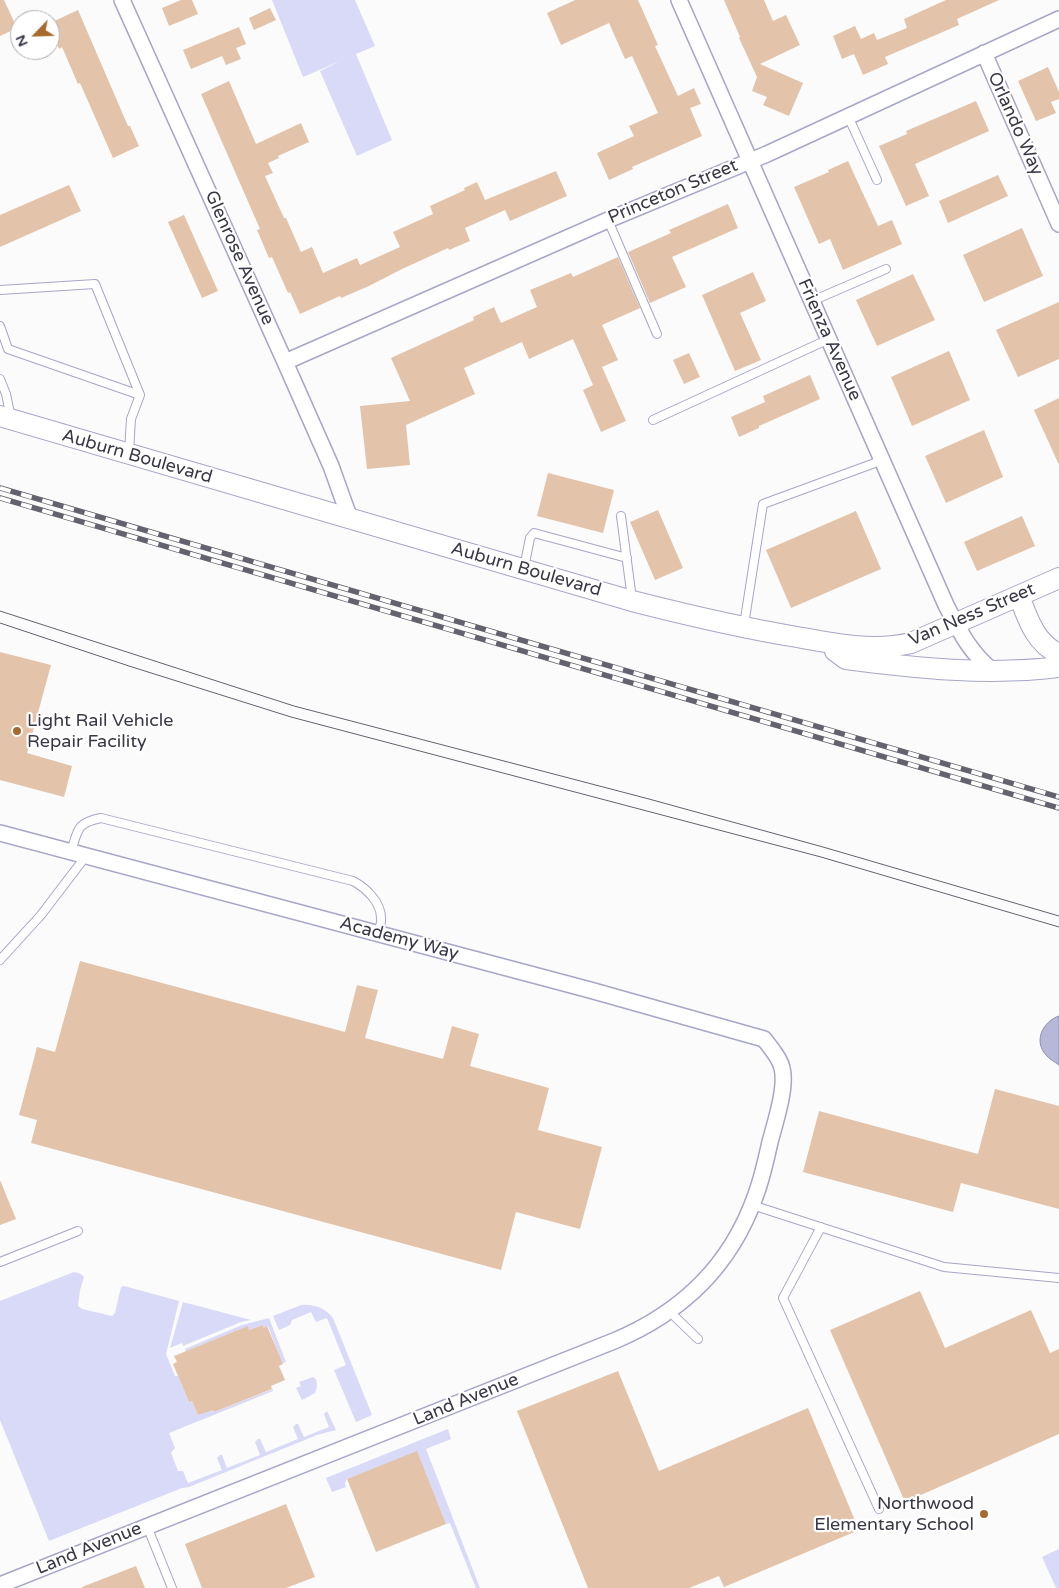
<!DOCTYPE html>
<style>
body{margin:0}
#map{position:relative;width:1059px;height:1588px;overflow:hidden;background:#fbfbfb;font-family:"Varela Round",sans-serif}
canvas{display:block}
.north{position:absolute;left:10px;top:10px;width:50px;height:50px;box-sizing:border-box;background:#fff;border:1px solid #b0afb5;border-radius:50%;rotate:246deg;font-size:14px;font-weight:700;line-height:20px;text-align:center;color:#393847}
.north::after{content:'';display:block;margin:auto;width:18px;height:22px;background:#a76a2e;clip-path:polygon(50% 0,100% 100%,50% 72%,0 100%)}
</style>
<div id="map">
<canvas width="1059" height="1588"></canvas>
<div class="north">N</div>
</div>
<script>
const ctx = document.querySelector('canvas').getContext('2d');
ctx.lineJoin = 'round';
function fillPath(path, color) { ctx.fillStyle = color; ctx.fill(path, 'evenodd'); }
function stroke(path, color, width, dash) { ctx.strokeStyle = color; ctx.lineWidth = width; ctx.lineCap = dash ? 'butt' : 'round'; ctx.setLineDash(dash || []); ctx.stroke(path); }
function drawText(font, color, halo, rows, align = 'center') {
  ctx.font = font + ' "Varela Round",sans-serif'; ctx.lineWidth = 4.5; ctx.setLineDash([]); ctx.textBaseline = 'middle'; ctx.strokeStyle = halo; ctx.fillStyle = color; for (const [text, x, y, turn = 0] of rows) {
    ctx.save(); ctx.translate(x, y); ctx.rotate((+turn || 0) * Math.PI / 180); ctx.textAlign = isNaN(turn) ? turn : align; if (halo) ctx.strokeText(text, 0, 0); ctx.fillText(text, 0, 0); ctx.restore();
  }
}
fillPath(new Path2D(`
 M272 0H355L375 46 356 54 392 140 357 156 320 71 340 61 303 77Z
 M74 1272 81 1274 84 1277 80 1290 78 1306 82 1309 112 1316 115 1313 121 1287 124 1286 179 1301 166 1354 175 1376H178L189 1402 192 1401 198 1415 213 1409 214 1412 273 1389V1391L169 1433 175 1448 171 1453 178 1471H183L188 1483 222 1470 217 1458 220 1455H222L227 1468 260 1455 255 1442 258 1439H260L266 1452 298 1439 293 1427 296 1424H298L304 1437 329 1427 324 1414 327 1411 336 1430 317 1435 189 1487 182 1488 49 1541 0 1420V1301Z
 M183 1302 251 1320 241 1322 183 1346 182 1343 170 1348Z
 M301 1305C314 1304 325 1308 333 1318L372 1415 356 1422 334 1370 346 1365 327 1318 316 1322 311 1312 292 1320 290 1325 279 1330 273 1316Z
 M269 1318 286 1362 282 1363 268 1326 264 1328 263 1325 249 1330 247 1327 189 1350 187 1355 185 1349 242 1325Z
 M313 1377C319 1381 317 1387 315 1393L302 1400 296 1388 301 1386 299 1382Z
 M448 1429 451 1439 426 1449 480 1588H476L450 1523 446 1524 417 1452 347 1479 345 1483 346 1487 332 1492 326 1478Z
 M1059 1549V1588H1056L1042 1557Z`), '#d9d9f8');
const water = new Path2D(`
 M1059 1016V1065C1055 1062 1049 1059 1046 1055 1033 1041 1043 1021 1059 1016Z`);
fillPath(water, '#b7b7da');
stroke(water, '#9191ae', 1);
fillPath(new Path2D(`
 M0 0H4L17 28 0 36Z
 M181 0H192L198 14 169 26 162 8Z
 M575 0H638L658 45 655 46 678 96 694 88 701 104 690 108 702 136 632 167 633 169 609 180 597 153 634 136 629 126 658 113 632 56 625 59 609 23 561 45 547 13Z
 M724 0H764L773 21 786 15 800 45 760 64 803 83 789 116 763 105 767 97 752 91 757 77 739 38 740 37Z
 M946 0H999L957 19 959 25 885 57 888 64 863 75 854 54 842 59 833 36 855 26 861 39 874 33 877 40 907 28 904 19Z
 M270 8 276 20 254 30 249 18Z
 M78 10 128 126H130L139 146 113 158 80 83 78 84 62 47 59 49 50 29V23Z
 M239 27 246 44 236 48 241 59 226 65 222 56 191 69 183 50Z
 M1048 67 1059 92V99L1051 102 1056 113 1036 121 1018 81Z
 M229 81 256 144 301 123 309 142 278 156 279 158 268 163 273 173 265 176 284 218H286L301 252 312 247 323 273 357 258 360 265 400 247 393 232 433 214 430 206 465 190 464 188 477 182 485 200 556 171 567 196 510 221 505 210 465 228 470 241 449 250 448 248 402 269 369 286 341 298 340 296 300 314 290 292 288 293 272 257 269 258 257 230 260 229 201 94Z
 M976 101 989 131 915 164 929 196 906 206 879 146 907 134 906 131Z
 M848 161 878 226 892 220 902 244 843 270 830 239 819 244 794 187 829 172 828 170Z
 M998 175 1008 196 948 223 939 201Z
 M69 185 81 211 0 247V215Z
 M728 204 738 228 672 257 686 287 650 303 628 252 671 233 669 230Z
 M184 215 218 291 202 298 168 222Z
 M1022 228 1043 276 984 302 963 255Z
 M618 257 640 308 602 325 618 360 602 367 626 421 601 432 583 390 593 385 573 339 529 359 522 342 464 368 475 394 406 425 410 465 367 469 360 406 410 401 391 358 474 320 473 317 494 307 501 323 537 307 530 290 571 273 573 277Z
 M753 272 766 301 740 313 761 360 735 371 702 295Z
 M913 274 935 320 877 346 856 300Z
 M1059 302V359L1018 377 996 330Z
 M949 351 970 400 912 426 891 377Z
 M689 353 700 377 684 384 673 360Z
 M810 375 820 399 759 426V428L739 437 731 417 765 402 763 396Z
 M1059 398V465L1034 410Z
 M984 430 1003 477 946 503 925 456Z
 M548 473 614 490 603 533 537 516Z
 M658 510 683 568 655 580 630 522Z
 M856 511 881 569 791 608 766 550Z
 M1022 516 1035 546 977 571 964 542Z
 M0 652 51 665 27 753 72 766 64 797 0 780Z
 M80 961 345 1032 357 985 378 990 365 1038 443 1059 452 1026 479 1034 470 1066 549 1088 538 1130 602 1147 580 1229 516 1212 501 1270 31 1143 37 1120 19 1115 37 1047 55 1052Z
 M995 1089 1059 1106V1209L961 1183 953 1212 803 1172 819 1111 978 1154Z
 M0 1180 16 1219 0 1225Z
 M920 1291 945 1348 1031 1310 1050 1353 1059 1349V1434L905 1502 830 1330Z
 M263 1325 264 1328 267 1326 283 1364 279 1366 285 1380 271 1386 272 1389 214 1412 213 1410 198 1415 192 1401 189 1402 178 1376 173 1364 177 1362 174 1356 248 1326 249 1330Z
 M618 1371 659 1471 808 1408 859 1530 724 1587 719 1576 689 1588H588L517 1411Z
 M417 1451 446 1524 376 1552 347 1479Z
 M286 1504 315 1577 286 1588H202L185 1544Z
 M136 1566 145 1588H82V1587Z`), '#e3c4aa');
const service = new Path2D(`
 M848 116 877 180
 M608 220 657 334
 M0 290 95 284 140 395 131 419 129 452
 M812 301 886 269
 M0 326 8 349 140 395
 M0 379 6 394 11 418
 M653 420 829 339
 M621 516 632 599
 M524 568 530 538 534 533 627 558
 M744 625 763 504 883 460
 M71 852C78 830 76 823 101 818L353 881C366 888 381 902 381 918 382 923 379 929 378 934
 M0 960 41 915 86 856
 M752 1205 944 1267 1059 1278
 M821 1227 783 1298 879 1509
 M0 1262 78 1231
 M670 1312 698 1339
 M147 1526 172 1588`);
const minor = new Path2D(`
 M122 0 285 362 331 466 350 519
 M679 0 946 605C959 630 970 653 993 671
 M984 53 1059 224
 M285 362 608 220 767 154 1059 19
 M0 833 590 990 764 1039C770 1047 780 1058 782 1068 787 1087 775 1123 770 1142 766 1160 762 1179 755 1197 730 1267 681 1313 614 1341L0 1585`);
const tertiary = new Path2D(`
 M0 416 632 601C687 615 742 628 797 637 835 644 873 652 911 643L1059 578
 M1019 596C1028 619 1035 643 1059 654
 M835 651 846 659C916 668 988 676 1059 667`);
stroke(service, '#a6a6c8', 10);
stroke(minor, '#a6a6c8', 18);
stroke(tertiary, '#a6a6c8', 22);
stroke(service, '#fff', 8);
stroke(minor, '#fff', 15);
stroke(tertiary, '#fff', 20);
stroke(new Path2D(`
 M0 611 294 706 649 799 823 847 1059 916
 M0 623 129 666 291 717 821 857 1059 927`), '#63626e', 1);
const rail = new Path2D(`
 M0 488 1059 797
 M0 498 1059 808`);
stroke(rail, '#63626e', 5.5);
stroke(rail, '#fff', 4, [11]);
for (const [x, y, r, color] of [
 [17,731,5,"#a76a2e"],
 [984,1514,5,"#a76a2e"]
]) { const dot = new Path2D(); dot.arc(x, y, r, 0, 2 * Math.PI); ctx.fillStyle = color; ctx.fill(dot); stroke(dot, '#fff', 2); }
drawText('18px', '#393847', '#fff', [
 ["Orlando Way",1015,124,66],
 ["Princeton Street",673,192,-23],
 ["Glenrose Avenue",239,258,66],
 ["Frienza Avenue",829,340,66],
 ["Auburn Boulevard",137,457,16],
 ["Auburn Boulevard",526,570,16],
 ["Van Ness Street",972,615,-23],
 ["Academy Way",399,939,15],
 ["Land Avenue",466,1400,-22],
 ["Land Avenue",89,1549,-22]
]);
drawText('18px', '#393847', '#fff', [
 ["Light Rail Vehicle",27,721],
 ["Repair Facility",27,742],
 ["Northwood",974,1504,"right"],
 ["Elementary School",974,1525,"right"]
], 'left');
</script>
